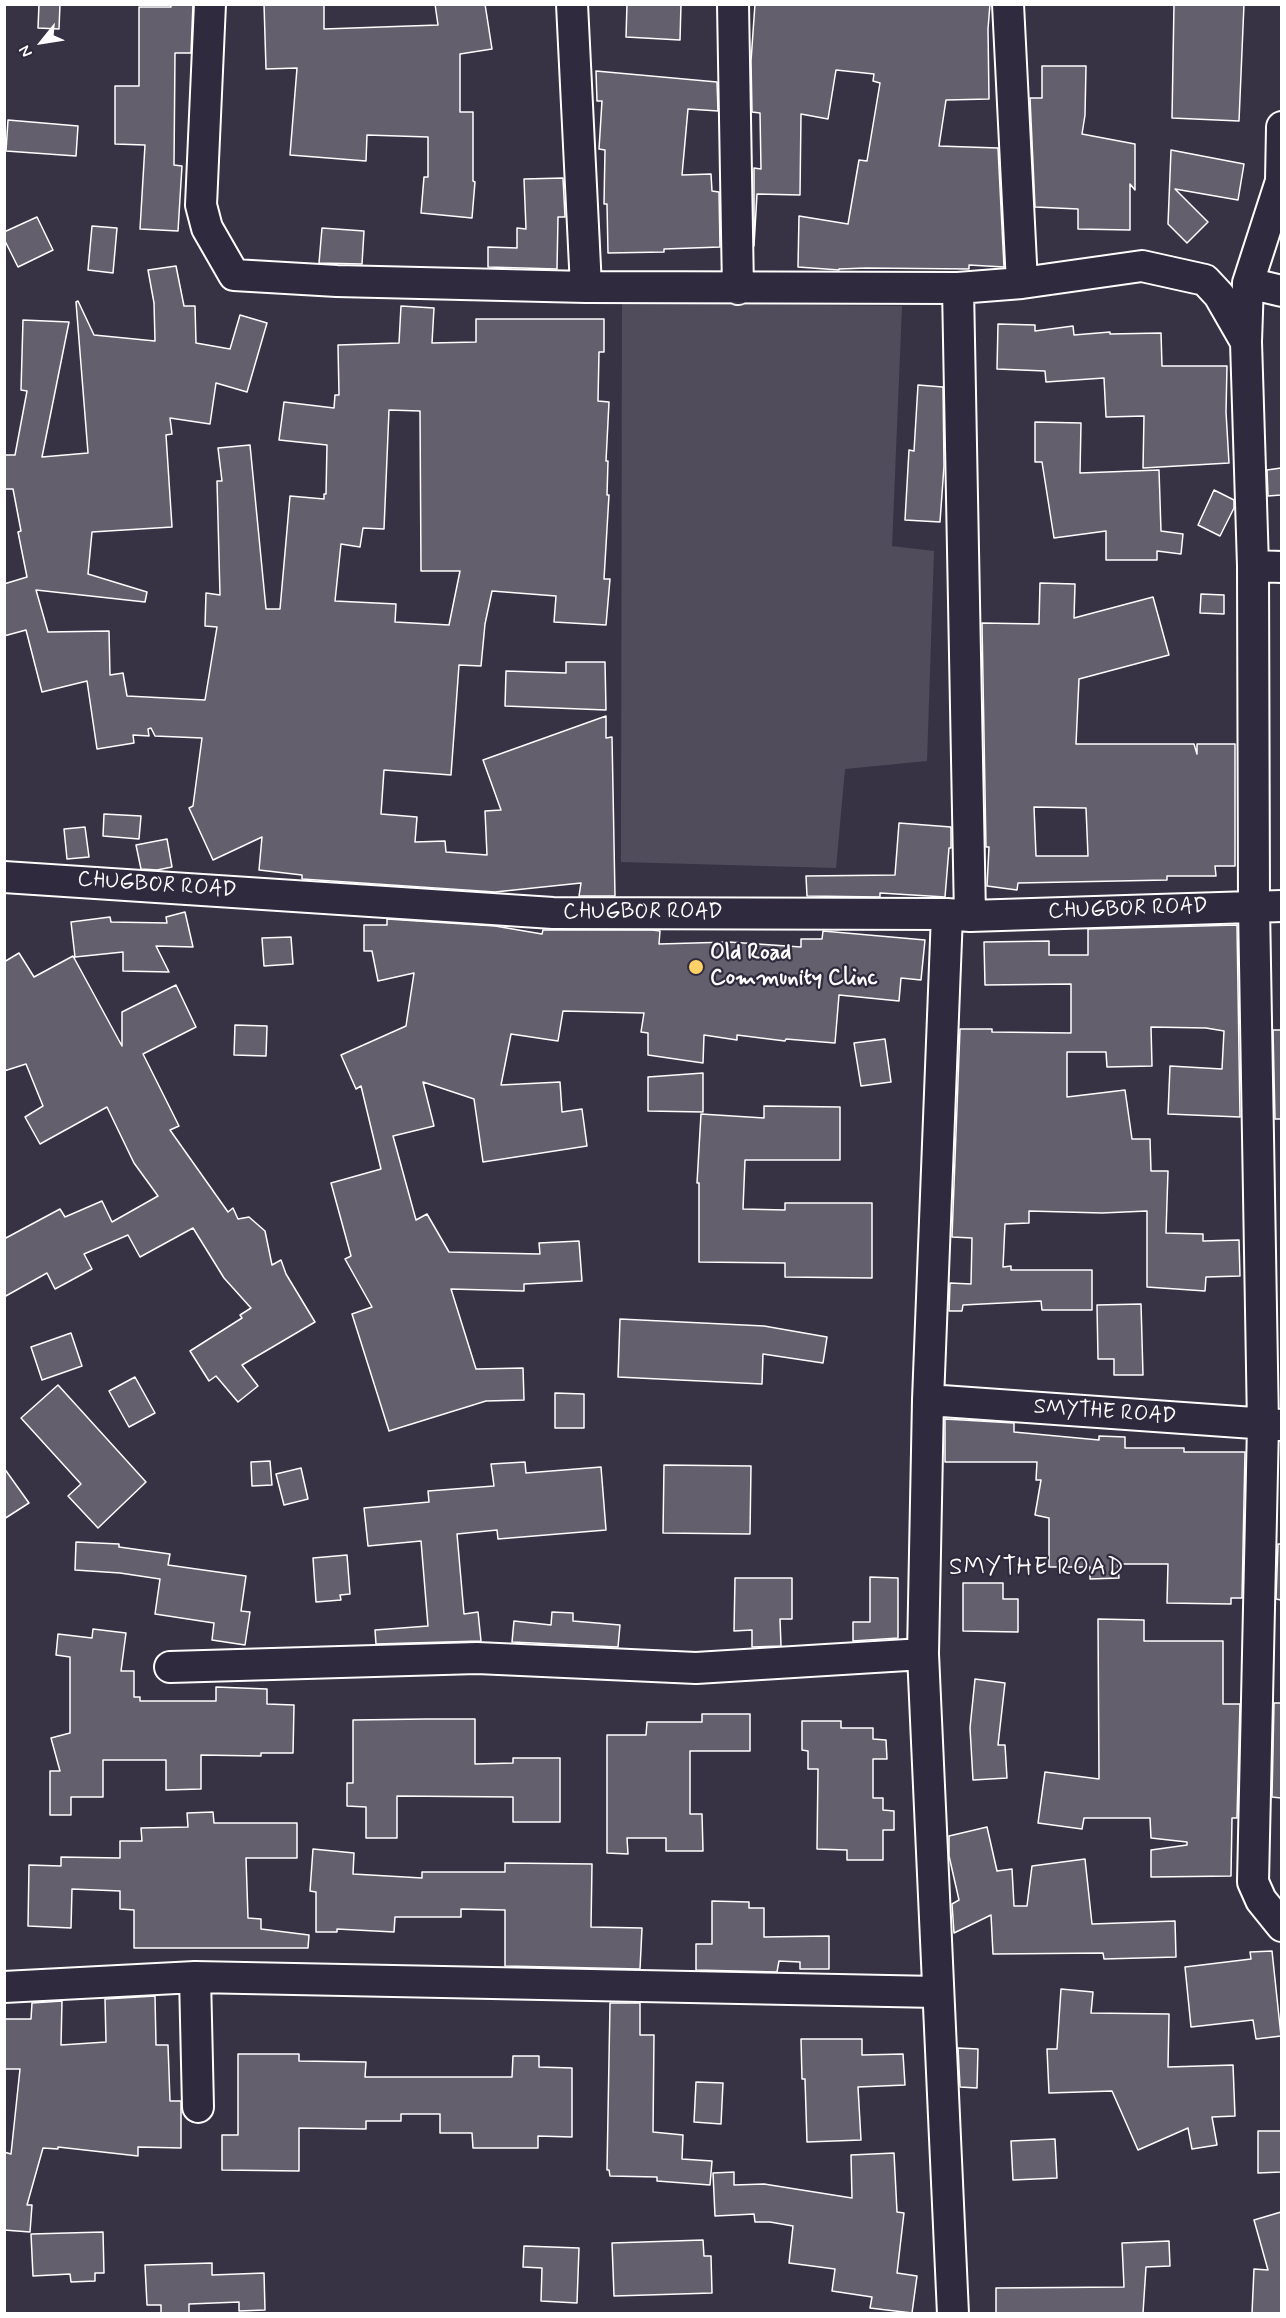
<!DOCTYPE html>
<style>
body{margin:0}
#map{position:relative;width:1286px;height:2318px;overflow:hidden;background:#373345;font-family:Mynerve,sans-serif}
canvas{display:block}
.frame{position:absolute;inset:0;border:6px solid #fff;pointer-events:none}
.north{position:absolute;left:12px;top:12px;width:60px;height:60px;-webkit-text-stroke:4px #2f2a3d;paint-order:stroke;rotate:240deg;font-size:16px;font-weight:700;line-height:24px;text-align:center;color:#fff}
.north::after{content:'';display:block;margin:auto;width:21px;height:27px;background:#fff;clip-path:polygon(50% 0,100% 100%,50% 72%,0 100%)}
</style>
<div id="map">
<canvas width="1286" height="2318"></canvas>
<div class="frame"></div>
<div class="north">N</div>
</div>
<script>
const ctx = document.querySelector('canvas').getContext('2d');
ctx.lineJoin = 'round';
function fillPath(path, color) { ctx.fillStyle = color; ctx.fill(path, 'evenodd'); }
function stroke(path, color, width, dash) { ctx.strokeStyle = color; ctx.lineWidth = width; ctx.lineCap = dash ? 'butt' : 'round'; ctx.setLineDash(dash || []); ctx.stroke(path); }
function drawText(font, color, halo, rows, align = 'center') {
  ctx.font = font + ' Mynerve,sans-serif'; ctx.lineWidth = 4.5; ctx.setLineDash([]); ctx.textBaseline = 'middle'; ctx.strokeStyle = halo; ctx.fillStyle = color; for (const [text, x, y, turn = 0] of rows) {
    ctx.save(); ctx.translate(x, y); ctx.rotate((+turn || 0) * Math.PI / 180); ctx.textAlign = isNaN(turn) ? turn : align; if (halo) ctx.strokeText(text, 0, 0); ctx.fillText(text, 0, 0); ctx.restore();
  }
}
fillPath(new Path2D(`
 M622 303 902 306 892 546 934 551 927 761 845 769 836 868 621 862Z`), '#514c5c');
const building = new Path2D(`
 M39 4H60L59 29 38 28Z
 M171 4H193L191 53H175L174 165 182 166 178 231 140 229 145 145 115 144V86H139V7H171Z
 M264 4H324V29L438 25 435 4H485L492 49 460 54V112H473V181L475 182 472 218 421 213 424 177H428V137L367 135 366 161 290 155 297 68 266 69Z
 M627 4H681L680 40 626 37Z
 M755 4H990L988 29 989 99 946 100 939 146 998 148 1004 267 969 265V269L866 268 839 269V270L798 267 799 216 848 224 859 160 867 161 880 83 873 81 874 74 836 70 828 119 801 114 800 195 757 194 754 246V168L761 169 760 113 752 112 751 61Z
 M1174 4H1244L1239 121 1172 118Z
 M1042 66H1086L1085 115 1082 134 1135 144V190L1130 184V230L1078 229V209L1035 207 1030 98H1042Z
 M596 71 717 82 718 111 688 109 682 175 711 174 712 191 719 192 720 247 664 249V252L608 253 607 204H604L605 150 599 149 602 101H597Z
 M8 120 78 126 76 156 6 151Z
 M1171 150 1244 164 1238 200 1175 189 1208 222 1187 243 1168 224Z
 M563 178 565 217H558L557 269 488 267V247L517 248V228L526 229 524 179Z
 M37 217 53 250 18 267 4 239V232Z
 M92 226 117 228 113 273 88 270Z
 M322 228 364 231 362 264 319 263Z
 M176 266 184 306H195L196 343 230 349 240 315 267 323 247 392 216 383 210 424 170 418 172 434 166 435 172 527 92 532 88 574 147 592 145 602 36 590 48 632 109 631 110 675 123 673 127 696 205 700 217 627 205 626 206 593 220 595 217 481H222L218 448 250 445 266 609H280L290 496 324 499V494H326L327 445 279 440 284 402 334 408 335 395H339L338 345 399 343 401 306 434 308 432 343 476 342V319H604V352H599L598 401 609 402 606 461H608L607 495H609L604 579H610L606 625 554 622 556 596 492 591 485 624 481 666 459 665 451 775 384 770 381 814 417 817 415 842 445 841 446 852 487 855 485 811 501 810 483 760 606 716V738L612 737 615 896H579L581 883 495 892 302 879V875L259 870 262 837 213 860 189 808 193 806 202 738 155 736 151 728 148 729 149 736 133 735 134 743 97 749 87 681 42 692 26 630 4 636V584L27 577 18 532 21 531 13 489H4V455H15L27 391 21 390 23 320 69 322 42 457 88 453 76 302 78 301 94 335 155 341 154 303 148 270ZM389 410 420 411 421 571H460L449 625 395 622 396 604 335 601 341 544 360 547 363 528 384 529Z
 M998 324 1035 325V331L1073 326 1074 335 1110 332V334L1161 333 1162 366H1227L1226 412 1229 463 1143 468 1144 416 1106 417 1104 378 1046 382 1045 371 997 369Z
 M918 385 943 387 944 466 940 522 905 520 909 450 914 451Z
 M1035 422 1081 423 1080 473 1159 470 1161 531 1183 534 1181 554 1157 551V560H1106V531L1054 538 1042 462H1035Z
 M1281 468V495L1268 496 1267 470Z
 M1214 490 1234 500V508L1220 536 1198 525Z
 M1040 583 1075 584 1074 618 1153 597 1169 655 1079 679 1076 744H1194L1197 754V744H1235V866H1215L1216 876H1167V880L1018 883 1017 890 987 886 989 847H986L982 623 1039 624ZM1034 807 1086 808 1088 856H1036Z
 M1201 594 1224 595V614L1200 613Z
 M566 662H605L606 710 505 706 506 671 566 673Z
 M104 814 141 816 139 839 103 836Z
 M899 823 951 827V848H949L945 897 880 893V897L807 896 806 876 895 875Z
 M85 827 89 857 67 859 64 829Z
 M167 839 172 867 157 870 141 869 136 845Z
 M185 912 193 947 156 946 169 972 123 971V952L75 957 71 922 110 917 111 922 167 923 166 917Z
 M387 919 495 926 542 934 543 930H652L660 931 659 944 729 942 801 947V939H822L823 931 925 940 921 980 901 978 899 1001 839 995 835 1043 786 1039 785 1041 737 1035V1040L704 1035 703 1063 648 1055V1033L641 1032 644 1013 563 1011 558 1041 511 1034 501 1085 560 1082 562 1112 582 1109 587 1146 483 1162 474 1099 423 1082 434 1126 393 1136 416 1220 427 1214 449 1252 540 1254 539 1243 579 1241 582 1281 524 1284V1291L451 1289 476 1369 523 1368 524 1400 486 1401 389 1431 352 1314 372 1307 345 1259 351 1256 331 1183 381 1169 361 1086 356 1089 341 1055 406 1026 414 973 378 981 372 951H364V925H387Z
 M1237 925 1240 1117 1168 1114 1170 1066 1222 1069 1224 1031 1206 1028 1151 1027 1152 1066 1107 1067 1106 1052H1067V1097L1125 1090 1132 1139H1150L1151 1171H1168L1166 1233 1203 1234V1241L1239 1240 1240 1276 1206 1277 1205 1291 1147 1287V1211L1102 1213 1029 1211V1223L1005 1224 1003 1267 1011 1266V1270H1092V1310H1042L1041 1301 963 1305 962 1311H949L950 1283 971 1284 972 1238 952 1237 960 1029H992V1032L1071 1033V984L985 985 984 942 1049 941V955H1088V929Z
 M291 937 293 964 264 966 262 938Z
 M19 953 34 977 73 956 122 1046V1012L176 985 196 1027 143 1054 179 1126 170 1130 228 1212 233 1208 238 1219 249 1217 265 1231 272 1265 281 1260 286 1274 315 1322 242 1365 258 1386 238 1402 216 1376 209 1381 190 1351 242 1318 240 1315 251 1308 224 1278 193 1228 140 1257 128 1235 84 1254 92 1269 55 1289 47 1273 4 1297V1239L60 1209 65 1217 102 1201 112 1222 158 1196 134 1163 107 1107 40 1144 25 1117 43 1106 26 1064 4 1071V962Z
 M235 1025 267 1026 266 1056 234 1055Z
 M1273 1030H1281V1119H1275Z
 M885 1039 891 1082 861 1086 854 1043Z
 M703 1073V1112L648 1111V1077Z
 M764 1106 840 1107V1160H745L743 1209 785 1210V1203H872V1278L785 1277V1263L699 1262V1183H697L701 1114 764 1118Z
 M1141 1304 1143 1375H1114V1359H1098L1097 1305Z
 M620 1319 764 1326 827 1337 823 1363 763 1354 762 1384 618 1377Z
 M71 1333 82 1366 42 1380 31 1347Z
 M135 1377 155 1413 129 1427 109 1391Z
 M58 1385 146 1482 98 1528 68 1496 81 1484 21 1418Z
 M555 1393 584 1394V1428H555Z
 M945 1419 1014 1423V1432L1099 1440V1436L1125 1437V1448H1184V1452H1245L1242 1598H1231V1604L1167 1603 1168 1564H1118L1119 1578 1090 1579V1567H1049V1518L1035 1515 1041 1480H1036L1037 1462H945Z
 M270 1461 272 1485 252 1486 251 1462Z
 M525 1462 526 1473 601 1467 606 1530 498 1539 497 1530 457 1534 464 1614 478 1612 481 1641 376 1644 375 1630 428 1626 421 1541 368 1546 364 1508 429 1502 428 1491 494 1486 491 1464Z
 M664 1465 751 1466 750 1534 663 1533Z
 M4 1468 29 1503 4 1519Z
 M301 1468 308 1499 284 1505 276 1474Z
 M76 1542 119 1544V1547L170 1554 168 1565 246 1576 241 1611 250 1612 245 1645 212 1640 214 1623 155 1614 160 1579 120 1573 75 1570Z
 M1278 1544H1281V1600L1276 1599Z
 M347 1555 350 1594 340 1595 341 1600 316 1602 313 1558Z
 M870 1577 898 1578V1638L853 1641V1622H870Z
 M735 1578H792V1619H780L781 1646 752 1647V1630L734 1631Z
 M963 1583H1003V1599H1018V1632L963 1631Z
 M552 1612 573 1613V1621L620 1625 618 1647 512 1642 514 1621 551 1625Z
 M1098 1619 1144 1620V1641H1223V1704H1240L1237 1818H1232L1231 1876 1151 1877V1850L1187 1845V1842L1151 1838 1150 1818H1084L1082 1829 1038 1823 1045 1772 1099 1779Z
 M93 1629 126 1633 121 1671H134V1697H140V1701H216V1687L267 1689V1704L294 1705 293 1753H261V1756L201 1755V1789L166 1790V1760H103V1797H71V1815H50V1771H60L51 1738 70 1733V1657L56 1655 58 1634 92 1638Z
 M975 1679 1005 1683 998 1745H1005L1007 1778 973 1780 970 1728Z
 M1274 1703H1281V1798L1272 1797Z
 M702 1714H750V1751H690V1814H702L703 1851H666V1838H627L628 1854 607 1853V1735H646L647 1722H702Z
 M427 1719H475V1764L513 1763V1758H560V1822H513V1797L397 1796V1838H366V1807L347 1806V1783H353V1720Z
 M802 1721H841V1728H873V1739L886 1740 887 1759H873V1798H883V1810L894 1811V1830H883V1860H847V1850L817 1849 818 1769H808V1751L802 1750Z
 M213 1812 214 1823H297V1858H246L248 1918 261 1919V1929L309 1935 308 1948H134V1910L120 1909V1891L72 1889 71 1928 28 1926 29 1865 61 1866V1857L120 1858V1841H142L141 1828 188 1827 187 1813Z
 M987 1827 997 1871 1012 1869 1014 1906H1027L1032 1866 1085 1859 1092 1924 1175 1921 1176 1957 1104 1959 1103 1953 993 1954 991 1915 954 1933 952 1904 959 1900 949 1856V1836Z
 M313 1849 354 1853 353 1874 422 1878V1872H505V1863L592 1864 591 1927 642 1928 640 1969 505 1966V1910L461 1909V1917H395L394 1932 337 1929V1932H316V1892L310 1891Z
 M712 1901 749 1902V1908H764V1937L829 1936V1969H800V1962L779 1961 777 1972 696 1970V1944H712Z
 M1272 1951 1281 2036 1256 2039 1253 2020 1191 2027 1185 1967 1251 1959 1250 1952Z
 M1061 1989 1093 1992 1091 2013 1169 2014 1168 2067 1233 2065 1235 2116 1212 2117 1217 2145 1192 2149 1188 2128 1138 2150 1112 2091 1049 2093 1047 2049H1057Z
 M155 1996 156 2045H168L170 2101H181V2148L138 2147V2156L58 2147V2149L43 2148 27 2205H32L30 2232 4 2230V2152L11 2154 20 2069H4V2019H31L32 2003 62 2001 61 2045 106 2042 105 1999Z
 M610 2003H640V2035H654L653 2132 683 2135 682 2159 712 2161 710 2185 657 2181V2177L610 2176 609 2170H607Z
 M801 2039H862V2055L903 2054 905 2085 858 2087 861 2140 807 2142 805 2079H802Z
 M958 2048 978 2049 977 2088 960 2087Z
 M238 2054H299V2061L366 2062 365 2077H512L513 2056H539V2067L572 2068V2137L538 2136V2148H473L472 2133H440V2114H401V2121H366V2129L299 2128V2171L222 2170V2135H238Z
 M696 2082 723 2083 721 2124 694 2122Z
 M1258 2131H1281V2172L1258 2173Z
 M1055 2139 1057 2178 1013 2180 1011 2141Z
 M894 2153 897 2212 904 2213 897 2273 917 2276 912 2313 870 2308 872 2297 832 2291 835 2269 789 2263 793 2226 770 2222H755L754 2214 715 2216 713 2173 734 2172V2185L764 2184 852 2198 851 2155Z
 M1281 2212V2313H1252L1254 2269 1268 2270 1254 2220Z
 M103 2232 104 2273H95V2281L71 2282 70 2274 33 2276 31 2234Z
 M703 2240 704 2256H711L712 2293 614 2296 612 2243Z
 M1169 2241 1170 2266 1146 2267 1143 2313H996V2288L1124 2287 1122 2243Z
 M524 2246 579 2248 577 2303 541 2301 542 2268 523 2267Z
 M212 2263V2275L264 2273 265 2310 239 2311V2302L189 2304V2313H161V2305H147L145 2265Z`);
fillPath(building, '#635f6d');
stroke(building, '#fff', 1.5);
const minor = new Path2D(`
 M210 4 201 205 207 228 234 275 337 281 586 287 958 288 1022 283 1142 266 1205 280 1219 295 1246 342
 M572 4 586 287
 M733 4 738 289
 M1008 4 1022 283
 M1282 127 1281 181 1248 283 1246 342 1253 566 1254 906 1263 1425 1253 1882 1261 1900 1282 1926
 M1248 283 1282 291
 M958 288 970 916
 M1253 566 1282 567
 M4 877 553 913 947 914 970 916 1282 906
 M947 914 928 1400 923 1654 953 2314
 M928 1400 1282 1425
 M170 1667 477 1658 696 1668 923 1654
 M195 1977 198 2107
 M4 1987 195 1977 937 1992`);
stroke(minor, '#fff', 34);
stroke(minor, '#2f2a3d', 30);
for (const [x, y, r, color] of [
 [696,967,8,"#ffd166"]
]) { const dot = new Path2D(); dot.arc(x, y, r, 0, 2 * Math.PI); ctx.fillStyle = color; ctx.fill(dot); stroke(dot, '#2f2a3d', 2); }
drawText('22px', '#fff', '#2f2a3d', [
 ["CHUGBOR ROAD",157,886,4],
 ["CHUGBOR ROAD",1128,910,-2],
 ["CHUGBOR ROAD",643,913],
 ["SMYTHE ROAD",1105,1413,4]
]);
drawText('bold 22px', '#fff', '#2f2a3d', [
 ["Old Road",710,954],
 ["Community Clinc",710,979]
], 'left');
ctx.letterSpacing = '1.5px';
drawText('24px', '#fff', '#2f2a3d', [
 ["SMYTHE ROAD",1037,1569]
]);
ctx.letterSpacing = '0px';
</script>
